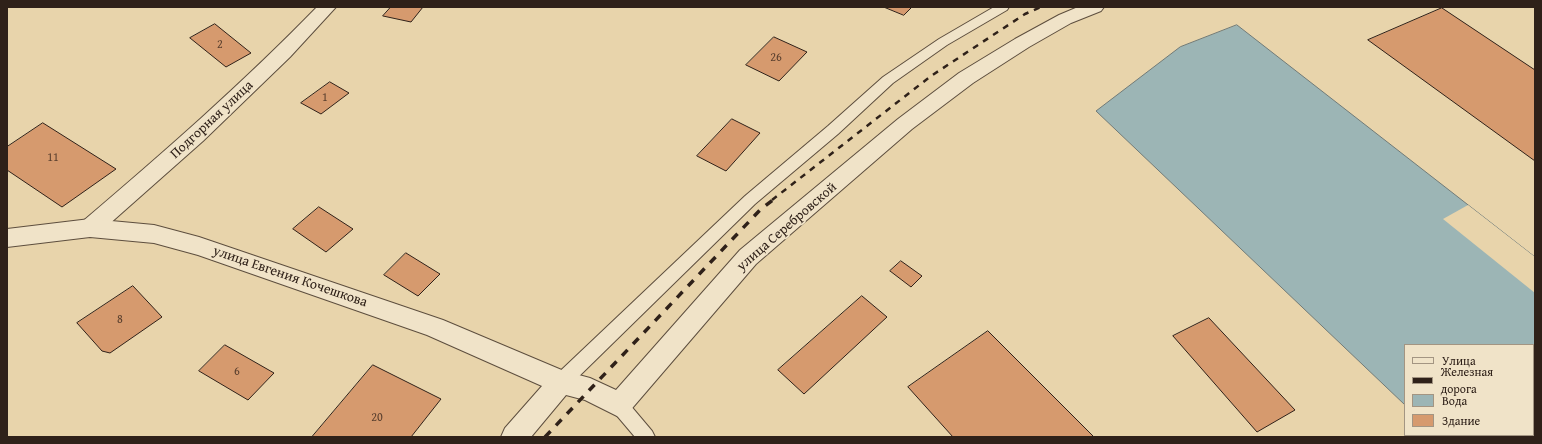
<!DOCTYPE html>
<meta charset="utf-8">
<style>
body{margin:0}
#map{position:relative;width:1542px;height:444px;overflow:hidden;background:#e8d4ab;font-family:"Gentium Book Plus",serif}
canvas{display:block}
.frame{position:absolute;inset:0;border:8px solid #2f2119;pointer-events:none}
.legend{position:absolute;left:1404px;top:344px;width:130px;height:92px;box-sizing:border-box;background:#f0e3c8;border:1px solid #a39582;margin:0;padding:5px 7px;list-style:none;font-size:12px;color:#2f2119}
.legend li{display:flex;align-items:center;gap:8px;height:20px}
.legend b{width:20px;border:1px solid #a39582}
</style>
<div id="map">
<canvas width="1542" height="444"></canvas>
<div class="frame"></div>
<ul class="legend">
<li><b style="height:5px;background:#f0e3c8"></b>Улица</li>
<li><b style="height:5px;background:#2f2119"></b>Железная дорога</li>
<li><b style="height:11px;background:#9cb5b5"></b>Вода</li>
<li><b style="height:11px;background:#d69a6e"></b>Здание</li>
</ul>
</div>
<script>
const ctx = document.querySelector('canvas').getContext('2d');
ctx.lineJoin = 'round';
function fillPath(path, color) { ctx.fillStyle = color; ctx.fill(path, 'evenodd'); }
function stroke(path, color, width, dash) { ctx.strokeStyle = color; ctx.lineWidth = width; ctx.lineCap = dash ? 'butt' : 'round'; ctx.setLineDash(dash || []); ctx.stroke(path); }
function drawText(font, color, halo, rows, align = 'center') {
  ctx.font = font + ' "Gentium Book Plus",serif'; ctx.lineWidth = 3.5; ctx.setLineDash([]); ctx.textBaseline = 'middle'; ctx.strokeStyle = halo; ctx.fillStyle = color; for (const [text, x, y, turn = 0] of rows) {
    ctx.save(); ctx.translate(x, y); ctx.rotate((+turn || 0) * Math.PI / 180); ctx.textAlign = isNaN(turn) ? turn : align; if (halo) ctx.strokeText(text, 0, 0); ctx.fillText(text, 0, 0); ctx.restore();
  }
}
const water = new Path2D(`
 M1237 25 1535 257V437H1438L1436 435H1533V345H1405V405L1096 111 1180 47Z`);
fillPath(water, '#9cb5b5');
stroke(water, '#707a77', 1);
fillPath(new Path2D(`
 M1468 205 1535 257V293L1443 219Z`), '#e8d4ab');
const building = new Path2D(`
 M391 7H423L411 22 383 16Z
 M884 7H912L904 15Z
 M1442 8 1535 70V161L1368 40Z
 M215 24 251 53 226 67 190 38Z
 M774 37 807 52 779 81 746 65Z
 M330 82 349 93 321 114 301 103Z
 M732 119 760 133 726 171 697 156Z
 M43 123 116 169 62 207 7 170V147Z
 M319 207 353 229 326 252 293 229Z
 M406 253 440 274 418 296 384 275Z
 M901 261 922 276 911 287 890 271Z
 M133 286 162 317 110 353 102 351 77 323Z
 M862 296 887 317 804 394 778 370Z
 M1209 318 1295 410 1257 432 1173 336Z
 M988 331 1094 437H953L908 387Z
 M225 345 274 373 248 400 199 371Z
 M373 365 441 399 411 437H312Z`);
fillPath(building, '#d69a6e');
stroke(building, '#2f2119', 1);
const service = new Path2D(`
 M994 7H1009L1007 10 947 45 893 83 838 134 755 204 567 388 561 390 555 388 552 382 555 376 745 196 828 126 883 77 939 39Z
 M619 397 625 399 652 431 655 437H635L613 411 610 405 613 399Z`);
const minor = new Path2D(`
 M317 7H336L290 57 203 141 98 234 90 237 82 234 79 228 82 222C163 153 243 83 317 7Z`);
const tertiary = new Path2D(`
 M1078 7H1104L1101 11 1071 23 1029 47 973 83 912 129 756 264 628 413 619 417 585 400 566 395 531 437H501L505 428 542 386 427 335 198 255 154 243 90 237 7 247V229L90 219 154 225 199 237 443 320 564 371 590 378 616 390 740 250 898 119 959 73 1015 39 1059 15Z`);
stroke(service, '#5d4e3e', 2);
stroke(minor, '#5d4e3e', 2);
stroke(tertiary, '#5d4e3e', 2);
fillPath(service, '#f0e3c8');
fillPath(minor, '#f0e3c8');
fillPath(tertiary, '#f0e3c8');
stroke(new Path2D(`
 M772 200 931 76 1025 14 1041 7`), '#2f2119', 2.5, [6, 6]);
stroke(new Path2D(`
 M545 437 760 210 774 199`), '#2f2119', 3.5, [8, 8]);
drawText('12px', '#593f2e', null, [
 ["2",220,45],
 ["26",776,58],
 ["1",325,98],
 ["11",53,158],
 ["8",120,320],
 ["6",237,372],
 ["20",377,418]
]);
drawText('14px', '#2f2119', '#f0e3c8', [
 ["Подгорная улица",212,120,-43],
 ["улица Серебровской",787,227,-41],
 ["улица Евгения Кочешкова",290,277,19]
]);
</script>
